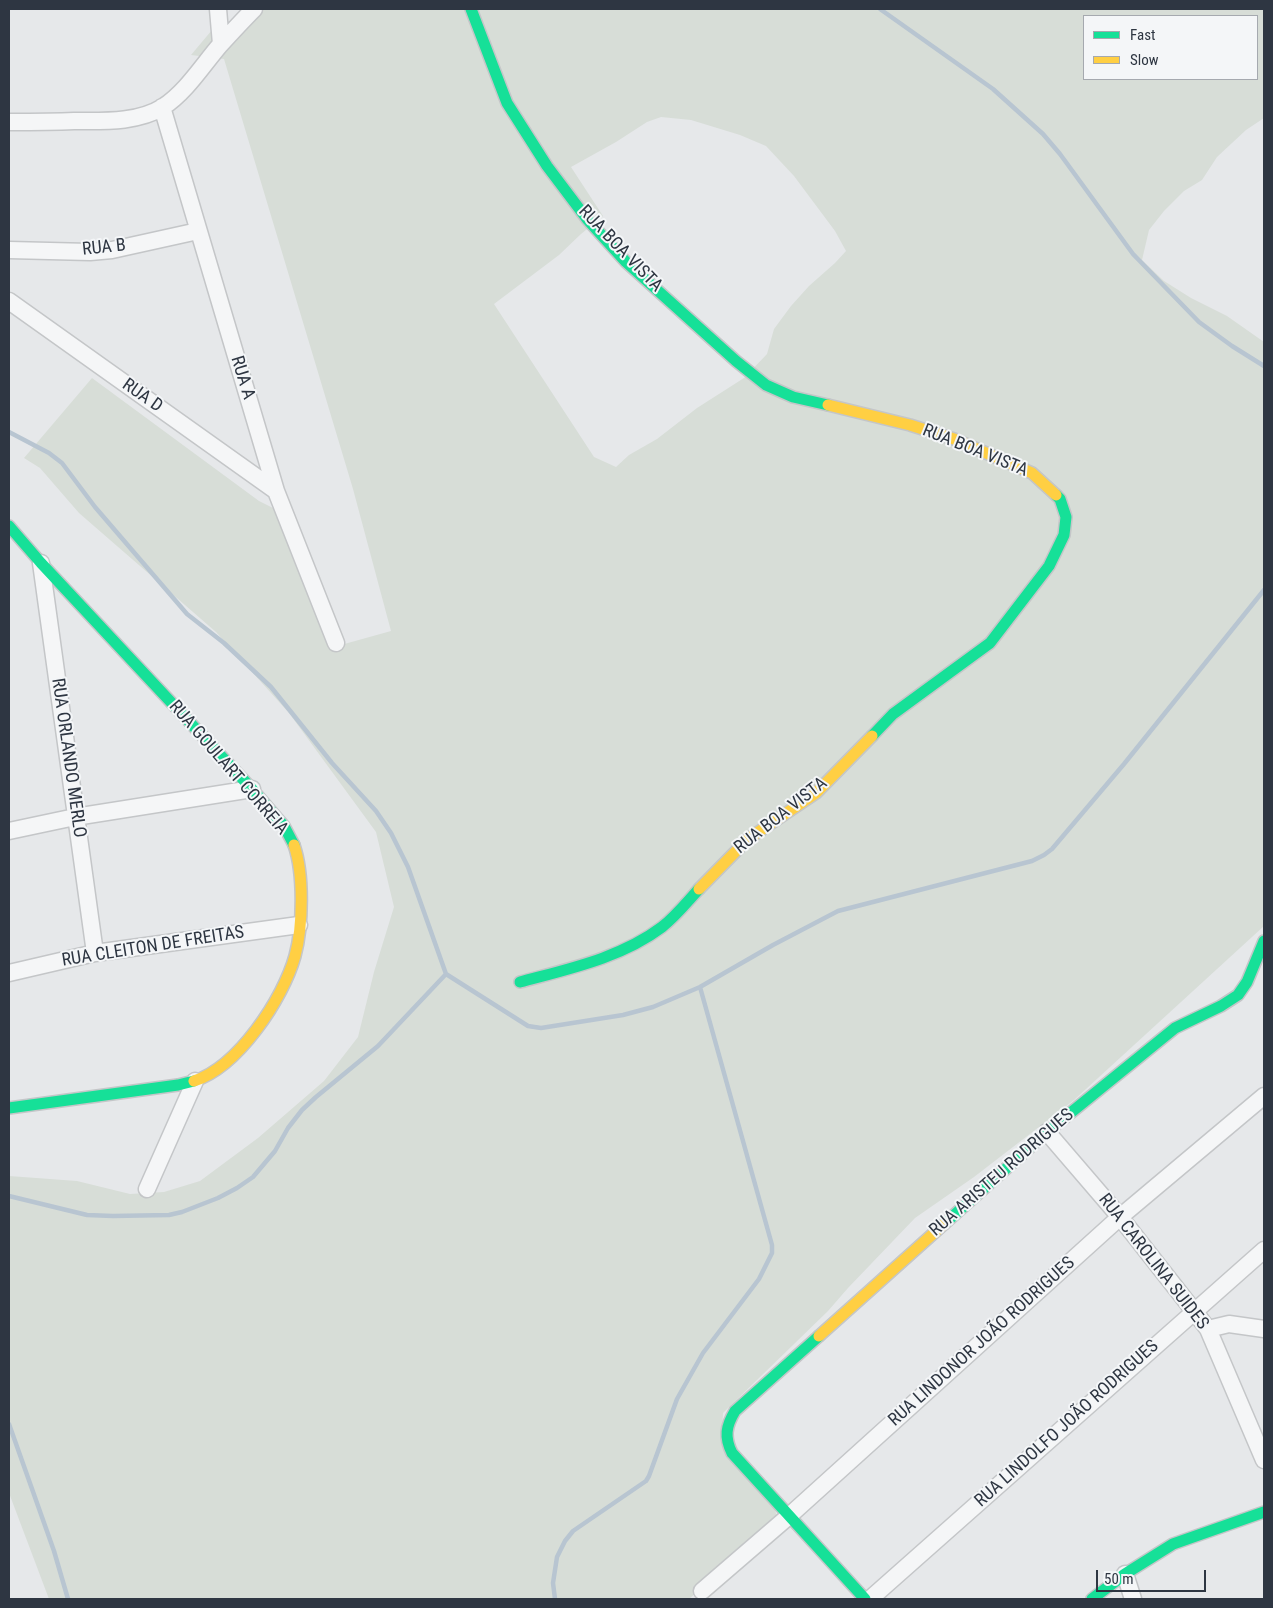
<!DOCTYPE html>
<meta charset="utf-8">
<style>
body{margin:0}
#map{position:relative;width:1273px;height:1608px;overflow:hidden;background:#e6e8ea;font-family:"Roboto Condensed",sans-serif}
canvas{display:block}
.frame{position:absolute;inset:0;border:10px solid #2e3642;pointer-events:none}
.legend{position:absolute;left:1083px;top:15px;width:175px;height:65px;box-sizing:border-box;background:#f4f6f8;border:1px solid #a5a9af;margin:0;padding:6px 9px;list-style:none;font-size:15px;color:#2e3642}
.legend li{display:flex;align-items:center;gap:10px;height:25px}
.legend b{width:25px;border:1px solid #a5a9af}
.scale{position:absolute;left:1096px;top:1570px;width:110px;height:22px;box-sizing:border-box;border:2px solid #2e3642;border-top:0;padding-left:6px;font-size:15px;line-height:18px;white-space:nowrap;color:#2e3642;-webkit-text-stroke:4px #f4f6f8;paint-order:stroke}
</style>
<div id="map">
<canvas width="1273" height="1608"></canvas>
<div class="frame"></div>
<ul class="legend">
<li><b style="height:6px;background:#16e098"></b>Fast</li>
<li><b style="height:6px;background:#ffcf43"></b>Slow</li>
</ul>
<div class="scale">50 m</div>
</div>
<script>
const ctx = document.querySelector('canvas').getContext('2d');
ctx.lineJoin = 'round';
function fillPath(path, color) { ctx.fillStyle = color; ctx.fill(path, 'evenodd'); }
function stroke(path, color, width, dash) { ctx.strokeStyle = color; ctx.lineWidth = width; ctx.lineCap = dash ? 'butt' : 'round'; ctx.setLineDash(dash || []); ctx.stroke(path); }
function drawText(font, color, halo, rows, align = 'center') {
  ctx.font = font + ' "Roboto Condensed",sans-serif'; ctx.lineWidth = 4; ctx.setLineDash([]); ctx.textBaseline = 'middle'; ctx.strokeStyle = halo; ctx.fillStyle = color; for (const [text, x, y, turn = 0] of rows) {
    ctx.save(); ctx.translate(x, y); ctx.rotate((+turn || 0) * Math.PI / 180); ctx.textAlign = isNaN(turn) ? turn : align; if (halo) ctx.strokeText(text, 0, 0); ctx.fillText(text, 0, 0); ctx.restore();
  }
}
fillPath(new Path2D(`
 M255 9H1264V118L1246 130 1217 157 1202 180 1184 191 1164 211 1149 230 1142 260 1164 281 1191 298 1227 316 1264 342V926L1074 1100 974 1177 915 1218 848 1288 828 1311 723 1413 722 1434 773 1502 778 1521 689 1599H49L9 1493V1176L77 1181 130 1194 164 1192 200 1181 258 1138 324 1081 358 1037 374 972 394 907 376 832 289 713 216 632 79 513 40 468 24 458 92 378 259 501 275 509 330 648 391 631 353 489 224 59 191 55 212 30ZM1084 16H1257V79H1084ZM661 117 691 120 740 135 766 146 794 176 835 231 846 251 835 263 809 286 791 306 774 329 767 354 744 378 697 408 657 439 629 455 616 467 594 457 494 304 559 255 581 234 603 216 571 167 616 142 647 122Z`), '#d7ddd7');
stroke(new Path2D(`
 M880 9 993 89 1043 134 1060 154 1133 254 1199 322 1232 346 1264 366
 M9 432 49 453 62 463 95 507 187 614 224 643 271 687 332 763 376 811 391 833 408 867 446 974 528 1026 541 1028 623 1015 653 1007 700 987 773 945 838 911 1032 861 1044 855 1052 849 1124 764 1264 590
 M9 1196 87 1215 113 1216 169 1215 182 1212 218 1198 237 1188 253 1177 275 1151 288 1128 302 1110 316 1097 378 1046 446 974
 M9 1424 54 1551 68 1599
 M555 1599 553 1583 557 1557 565 1541 573 1531 646 1481 649 1476 677 1399 703 1353 759 1279 772 1253V1245L700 987`), '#b8c5d1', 4.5);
const street = new Path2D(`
 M218 9 221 44
 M162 107 276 491 336 643
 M9 122C30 122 52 122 74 121 103 121 137 123 163 107 186 92 202 66 220 45 231 33 242 21 254 9
 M9 250 90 252 112 250 198 231
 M9 301 276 491
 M41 563 95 953
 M9 831 75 817 252 789
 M9 973 95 953 299 925
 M1047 1132 1120 1217 1208 1329 1264 1460
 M147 1189 195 1081
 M1208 1329 1229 1324 1264 1329
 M1125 1574 1133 1599
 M702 1591 789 1516 1120 1217 1264 1096
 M870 1599 1264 1250`);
const fast = new Path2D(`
 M471 9 507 103 547 166 587 219 626 262 736 361 766 385 793 397 828 405
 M9 526 41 563 252 789 284 826 294 845
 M872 736 893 714 990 643 1049 566 1064 535 1066 517 1060 499 1056 495
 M520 982C568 969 621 958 662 927 676 916 687 902 699 889
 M9 1108 178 1085 194 1081
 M944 1224 1047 1132 1175 1028 1221 1006 1238 995 1247 982 1264 941
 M819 1336 735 1411C726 1426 724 1437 732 1453L865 1599
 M1092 1599 1125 1574 1173 1544 1264 1512`);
const slow = new Path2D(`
 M828 405 910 425 954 439 1032 473 1056 495
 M699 889 748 839 816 793 872 736
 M194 1081C238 1067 283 999 295 956 303 926 304 874 294 845
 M819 1336 944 1224`);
stroke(street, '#c4c6c8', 19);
stroke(fast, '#c4c6c8', 14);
stroke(slow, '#c4c6c8', 14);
stroke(street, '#f5f6f7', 16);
stroke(fast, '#16e098', 11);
stroke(slow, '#ffcf43', 11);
drawText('18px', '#2e3642', '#f4f6f8', [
 ["RUA B",104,248,-6],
 ["RUA BOA VISTA",620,249,46],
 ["RUA A",242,378,73],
 ["RUA D",142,396,35],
 ["RUA BOA VISTA",975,451,22],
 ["RUA ORLANDO MERLO",68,758,82],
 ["RUA GOULART CORREIA",228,768,49],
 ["RUA BOA VISTA",781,816,-38],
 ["RUA CLEITON DE FREITAS",153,947,-9],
 ["RUA ARISTEU RODRIGUES",1002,1173,-41],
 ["RUA CAROLINA SUIDES",1153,1262,52],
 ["RUA LINDONOR JOÃO RODRIGUES",982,1342,-42],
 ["RUA LINDOLFO JOÃO RODRIGUES",1067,1424,-42]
]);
</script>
